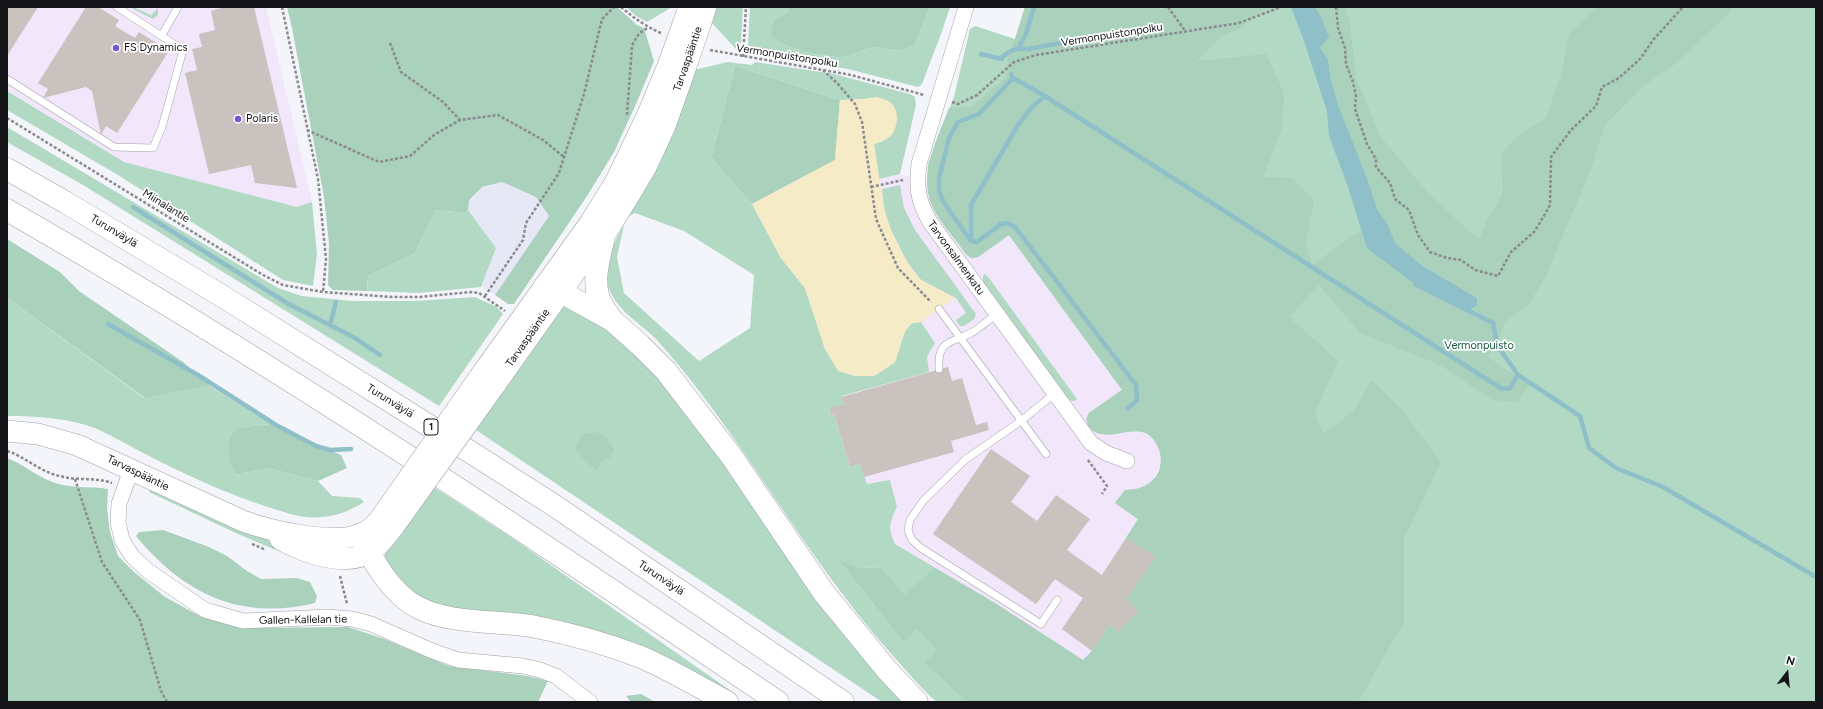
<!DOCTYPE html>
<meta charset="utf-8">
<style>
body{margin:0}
#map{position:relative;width:1823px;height:709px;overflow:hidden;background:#f4f4fb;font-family:Figtree,sans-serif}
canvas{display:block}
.frame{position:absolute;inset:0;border:8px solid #151518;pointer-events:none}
.north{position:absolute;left:1767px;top:653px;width:40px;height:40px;-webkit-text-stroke:3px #fff;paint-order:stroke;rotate:16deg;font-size:11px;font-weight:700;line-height:16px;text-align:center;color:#151518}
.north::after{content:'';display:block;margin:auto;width:14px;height:18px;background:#151518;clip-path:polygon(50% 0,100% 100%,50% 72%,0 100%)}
</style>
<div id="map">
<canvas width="1823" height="709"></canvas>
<div class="frame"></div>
<div class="north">N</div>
</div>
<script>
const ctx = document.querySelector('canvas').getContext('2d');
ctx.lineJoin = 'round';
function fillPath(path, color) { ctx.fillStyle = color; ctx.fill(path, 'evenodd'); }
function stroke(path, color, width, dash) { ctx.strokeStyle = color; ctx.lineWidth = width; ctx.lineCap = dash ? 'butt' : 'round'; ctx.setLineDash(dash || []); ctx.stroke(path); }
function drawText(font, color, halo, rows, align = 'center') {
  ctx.font = font + ' Figtree,sans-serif'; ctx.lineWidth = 3.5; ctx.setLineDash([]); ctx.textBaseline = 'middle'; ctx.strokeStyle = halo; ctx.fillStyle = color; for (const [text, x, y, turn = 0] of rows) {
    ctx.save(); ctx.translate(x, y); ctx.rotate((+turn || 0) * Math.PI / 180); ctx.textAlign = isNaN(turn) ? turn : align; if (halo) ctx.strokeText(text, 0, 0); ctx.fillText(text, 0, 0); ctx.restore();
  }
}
fillPath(new Path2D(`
 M7 7H266L312 202 297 207 124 162 7 91Z
 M840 100 879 179 900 174 927 181 932 206 978 257 1009 235 1122 391 1089 413 1114 434 1124 431 1144 432 1153 439 1158 445 1161 458 1160 466 1153 480 1143 487 1134 490H1125L1138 519 1128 534 1156 557 1138 612 1118 632 1110 624 1092 651 1083 660 995 603 895 544 890 531 891 518 897 507 890 480 867 484 864 477 850 467 835 415H831L829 408 841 397 928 372 927 357 935 343 921 322 805 288 752 204 835 160Z`), '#f1e6fa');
fillPath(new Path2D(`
 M502 182 536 197 549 216 495 295 481 287 496 248 468 210 469 200 482 187Z`), '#e7e8f6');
fillPath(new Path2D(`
 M133 7 151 15 158 8V15L153 19 133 9Z
 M626 7H672L647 22 636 16Z
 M715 7H743L741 43 738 48 736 49 710 21Z
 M750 7H789V11L774 20 772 35 785 45 813 54 843 58 873 47 900 51 915 45 930 7H950L941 34 922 84 918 87 848 69 755 53 750 49 748 44Z
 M1025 7H1816V702H937C921 689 909 673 895 658 818 573 763 473 693 383 681 368 669 353 656 339 640 323 620 313 610 291 601 271 613 243 624 225L617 257 624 293 699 361 750 328 754 275 684 231 635 213 627 217 694 70 728 62 752 65 755 62 834 74 910 94 915 97 916 105 900 174 879 179 874 144 883 141 862 99 840 100 735 66 711 158 752 204 781 258 805 288 825 349 855 376H874L895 362 905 331 912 323 921 322 935 343 927 357 929 372 842 396 844 404 829 409 831 415 834 414 850 467 860 464 867 484 890 480 897 507C889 523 888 528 895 544L995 603 1083 660 1092 651 1110 624 1118 632 1138 612 1127 598 1156 557 1126 538 1138 519 1115 503 1125 490C1135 490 1145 488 1153 480 1167 466 1161 441 1144 432 1135 427 1124 432 1114 434 1107 435 1100 433 1093 431L1086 419 1089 413 1122 390 1009 235 978 257 971 258 966 254 932 206 927 181 928 164 954 97 970 29 975 26 1015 39ZM840 561 858 567 881 568 903 642Z
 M7 91 124 162 297 207 312 202 317 254 313 286 283 280 118 175 7 110Z
 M7 127 278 288 302 296 352 301H416L475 297 497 307 503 314 439 406 83 185 7 142Z
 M900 185 904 208 915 230 976 314 974 319 964 326H960L956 320 966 313 956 298 921 280 907 262 890 228 884 208 882 189Z
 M436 210 465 213 468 210 496 248 481 287 418 293 367 291 368 276 415 253Z
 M985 274 989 278 1077 399 1074 401 1069 400 1064 395 983 282V276Z
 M7 298 144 398 210 386 271 424 236 428 228 440 236 475 267 468 318 481 332 496 360 498 364 502C351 510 338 516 322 517 305 519 290 514 274 509 232 496 190 477 151 457 133 448 115 437 97 429 70 418 36 416 7 416Z
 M564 300 611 330 666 386 910 702H882L476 430Z
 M435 488 515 540 731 691 730 693C677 666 624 637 566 622 520 611 464 618 422 598 410 592 383 568 385 553Z
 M153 489 334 567 332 568C270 553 208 519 149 492L150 490Z`), '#b2d9c4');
fillPath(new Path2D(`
 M287 7H617L637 25 644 28 654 61 636 104 614 152 587 196 514 304H508L495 295 549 216 536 197 502 182 482 187 469 200 468 210 465 213 436 210 415 253 368 276 367 291 333 290 328 285 329 244 324 197 292 28Z
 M789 7H930L915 45 900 51 873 47 843 58 813 54 785 45 771 35 774 20 789 11Z
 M1025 7H1158L1160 10 1164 7H1276L1264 9 1240 28 1221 37 1197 61 1266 54 1284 93 1282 128 1263 177 1292 178 1314 200 1306 243 1312 265 1361 230 1367 248 1477 298 1421 265 1395 243 1388 225 1377 209 1368 181 1338 105 1331 81 1328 59 1320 48 1321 17 1315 7H1345L1350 24 1356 78 1380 136 1430 195 1479 240 1487 220 1503 193 1501 155 1516 137 1546 118 1561 75 1569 34 1597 7H1732L1728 14 1674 65 1642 87 1605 125 1591 169 1546 276 1528 305 1505 322 1497 345 1487 356 1529 386 1517 402 1492 400 1440 365 1360 333 1319 285 1289 317 1338 361 1315 413 1323 434 1354 411 1372 380 1403 411 1441 463 1404 538V622L1358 702H968L925 663 937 650 917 629 903 642 839 560 858 567 881 568 904 595 935 568 995 603 1083 660 1092 651 1110 624 1118 632 1138 612 1127 598 1156 557 1126 538 1138 519 1115 503 1125 490C1137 490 1150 486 1157 475 1161 468 1162 459 1160 451 1153 426 1133 431 1115 434 1100 437 1081 430 1089 413L1122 390 1009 235 978 257 971 258 966 254C957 241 938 220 932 206 918 173 938 138 949 108L972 107 1006 77 1009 51 1015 39Z
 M735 66 840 100 835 160 752 204 711 158Z
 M7 239 60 272 79 291 183 362 210 386 145 398 7 298Z
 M271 424 341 455 347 468 318 481 267 468 236 475 230 461 228 440 236 428Z
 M594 432 604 435 614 449 610 458 602 460 597 470 587 463 575 449 581 435Z
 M7 458C23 464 35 475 50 481 68 489 90 486 108 489L107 508 110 532 118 556 134 572 165 597 194 613 218 621 252 628 348 627 384 639 449 666 528 676 548 681 538 702H7Z
 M163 530 209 547 227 556 247 571 261 579 297 578 310 582 317 596 315 603C240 621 184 594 136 536L139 532Z
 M641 694 655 702H631L626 696Z`), '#a9d1bc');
fillPath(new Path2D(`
 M876 97C880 98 885 99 888 101 899 107 899 123 893 133 889 139 881 142 874 144L884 208 890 228 907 262 921 280 955 298 921 322 912 323 905 331 895 362 874 376H855L838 371 825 349 805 288 781 258 752 204 835 160 840 100H857Z`), '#f5ebc6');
fillPath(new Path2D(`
 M1291 7H1315L1321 17 1329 37 1320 48 1328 59 1331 81 1338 105 1368 181 1377 209 1388 225 1395 243 1421 265 1477 298V305L1468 311 1416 285 1367 248 1347 184 1329 136 1327 111 1303 38Z`), '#8fbfc8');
stroke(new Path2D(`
 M1018 49 1026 34 1034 7
 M981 54 1002 59
 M1001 58C1010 50 1016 48 1028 49L1103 35 1152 29
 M1011 74 1013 78 1045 96 1502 389 1510 388 1518 375
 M1013 78 979 114 958 122 949 138 939 178V191L944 203 971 241 977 242 1001 224 1007 223 1015 227 1136 385 1137 400 1128 408
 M133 207 287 303 355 338 380 355
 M971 241V205L1018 125 1032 107 1045 96
 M1415 284 1493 323 1497 345 1518 375 1580 416 1589 448 1616 468 1663 487 1816 577
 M108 324 198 375 276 425 316 446 330 450 351 449
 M330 325 336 302`), '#8fbfc8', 4.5);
fillPath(new Path2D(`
 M7 7H38L7 56Z
 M86 7H98L119 20 115 26 135 38 139 32 169 51 117 133 106 126 101 135 92 91 86 87 43 98 48 89 38 83Z
 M225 7H254L297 188 255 183 251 165 209 174 185 73 197 70 192 49 202 47 199 34 215 30 211 11Z
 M948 367 952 381 962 378 976 425 987 422 989 430 951 441 954 452 864 477 860 464 850 467 834 414 831 415 829 408 844 404 841 397Z
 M991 449 1030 476 1011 502 1037 521 1056 495 1090 519 1067 550 1102 575 1126 538 1156 557 1127 598 1138 612 1118 632 1110 624 1092 651 1062 629 1083 598 1055 579 1036 604 933 534Z`), '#c9c2bf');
const lane = new Path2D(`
 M162 35 178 7
 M7 79 114 147 153 148 162 127 183 50 117 7
 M939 309 1046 454
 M939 369C937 340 951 343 971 333 980 328 988 320 997 314
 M1054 394 1021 421 966 459 923 501 910 520 908 530 912 540 921 548 1041 624 1057 600`);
const street = new Path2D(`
 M966 7 919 164C916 188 918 201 930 222L1091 443 1106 453 1127 461
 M131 470 119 504 118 522 122 540 132 556 148 571 205 610 243 621 328 617 352 619 371 624 430 650 458 660 523 666 540 670 556 676 590 702`);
const secondary = new Path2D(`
 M702 19 706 7
 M481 375 590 223 616 181 648 114 668 66
 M495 385 585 258 604 236 633 189 646 167 665 126 684 72
 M7 431 38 434 77 445 243 521C270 531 334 546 361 534 371 530 376 524 382 516
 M280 539C303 552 345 568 370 552 381 545 387 535 395 525`);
const highway = new Path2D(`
 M7 169 65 202 222 296 401 408 552 504 843 702
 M7 210C272 362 525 531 778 702
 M604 236C600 256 592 278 599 299 602 306 608 314 612 320
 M545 286 561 292 612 320 640 345 666 371 732 457 824 593 887 670 917 702
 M361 534C371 560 392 594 417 607 451 625 499 620 536 627 572 634 607 644 641 657 671 670 699 687 727 702`);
stroke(lane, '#a1a1a7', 8);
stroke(street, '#a1a1a7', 16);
stroke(secondary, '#a1a1a7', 22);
stroke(highway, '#a1a1a7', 23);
stroke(new Path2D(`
 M282 7 318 179 326 259 323 292
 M621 7C634 18 645 26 661 33
 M1168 7 1186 32
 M1336 7 1338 28 1345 48 1346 64 1353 82 1356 96 1355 109 1367 144 1376 159V167L1390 183 1395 199 1409 210 1418 235 1430 252 1447 258 1461 260 1475 270 1498 276 1511 252 1534 232 1544 216 1550 205 1551 157 1571 130 1596 106 1602 87 1619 78 1641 58 1653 40 1683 7
 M390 43 401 72 443 102 460 120
 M710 50 851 75 924 95
 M743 57 746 7
 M823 70 838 84 855 104 862 122 876 219 898 268 931 302
 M952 102 958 104 977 95 1014 62 1036 55 1239 23 1281 7
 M627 115 632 46C636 37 639 32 648 28
 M7 118 263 275 283 285 323 292 392 297H420L471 292 479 293 505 311
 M307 130 379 162 410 156 434 135 460 120 498 115 543 140 564 157
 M871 187 903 180
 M485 296 523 240 526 223 559 173 584 94 602 19 614 7
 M7 451C26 457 40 472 60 476 77 481 95 477 112 483
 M1088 460 1107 486 1102 494
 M75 479 102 562 140 620 161 691 167 702
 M252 544 266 550
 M340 576 347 604`), '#8a8a8f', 2.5, [3, 2]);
stroke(lane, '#fff', 7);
stroke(street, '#fff', 15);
stroke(secondary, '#fff', 21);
stroke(highway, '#fff', 22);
const secondaryBridge = new Path2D(`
 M668 66 687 13
 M684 72 702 19
 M382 516 481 375
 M395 525 495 385`);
stroke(secondaryBridge, '#a1a1a7', 22, []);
stroke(secondaryBridge, '#fff', 21);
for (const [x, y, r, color] of [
 [116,48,4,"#7457d1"],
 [238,119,4,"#7457d1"]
]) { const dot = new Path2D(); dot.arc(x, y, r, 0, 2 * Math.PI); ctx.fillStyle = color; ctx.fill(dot); stroke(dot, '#fff', 1.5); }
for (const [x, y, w] of [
 [431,427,14]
]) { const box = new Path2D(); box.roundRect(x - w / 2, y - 8, w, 16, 3); ctx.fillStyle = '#fff'; ctx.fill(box); stroke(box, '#151518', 1); }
drawText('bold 10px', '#151518', null, [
 ["1",431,427]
]);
drawText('11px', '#151518', '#fff', [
 ["Vermonpuistonpolku",1112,35,-9],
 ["Vermonpuistonpolku",787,56,9],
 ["Tarvaspääntie",688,59,-71],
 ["Miinalantie",166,206,32],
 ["Turunväylä",114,231,31],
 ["Tarvonsalmenkatu",956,258,54],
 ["Tarvaspääntie",528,338,-55],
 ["Turunväylä",390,401,32],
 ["Tarvaspääntie",138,473,26],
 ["Turunväylä",661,578,34],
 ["Gallen-Kallelan tie",303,620,-1]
]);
drawText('11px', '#151518', '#fff', [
 ["FS Dynamics",124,48],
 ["Polaris",246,119]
], 'left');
drawText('11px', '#15593e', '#fff', [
 ["Vermonpuisto",1479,346]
]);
</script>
